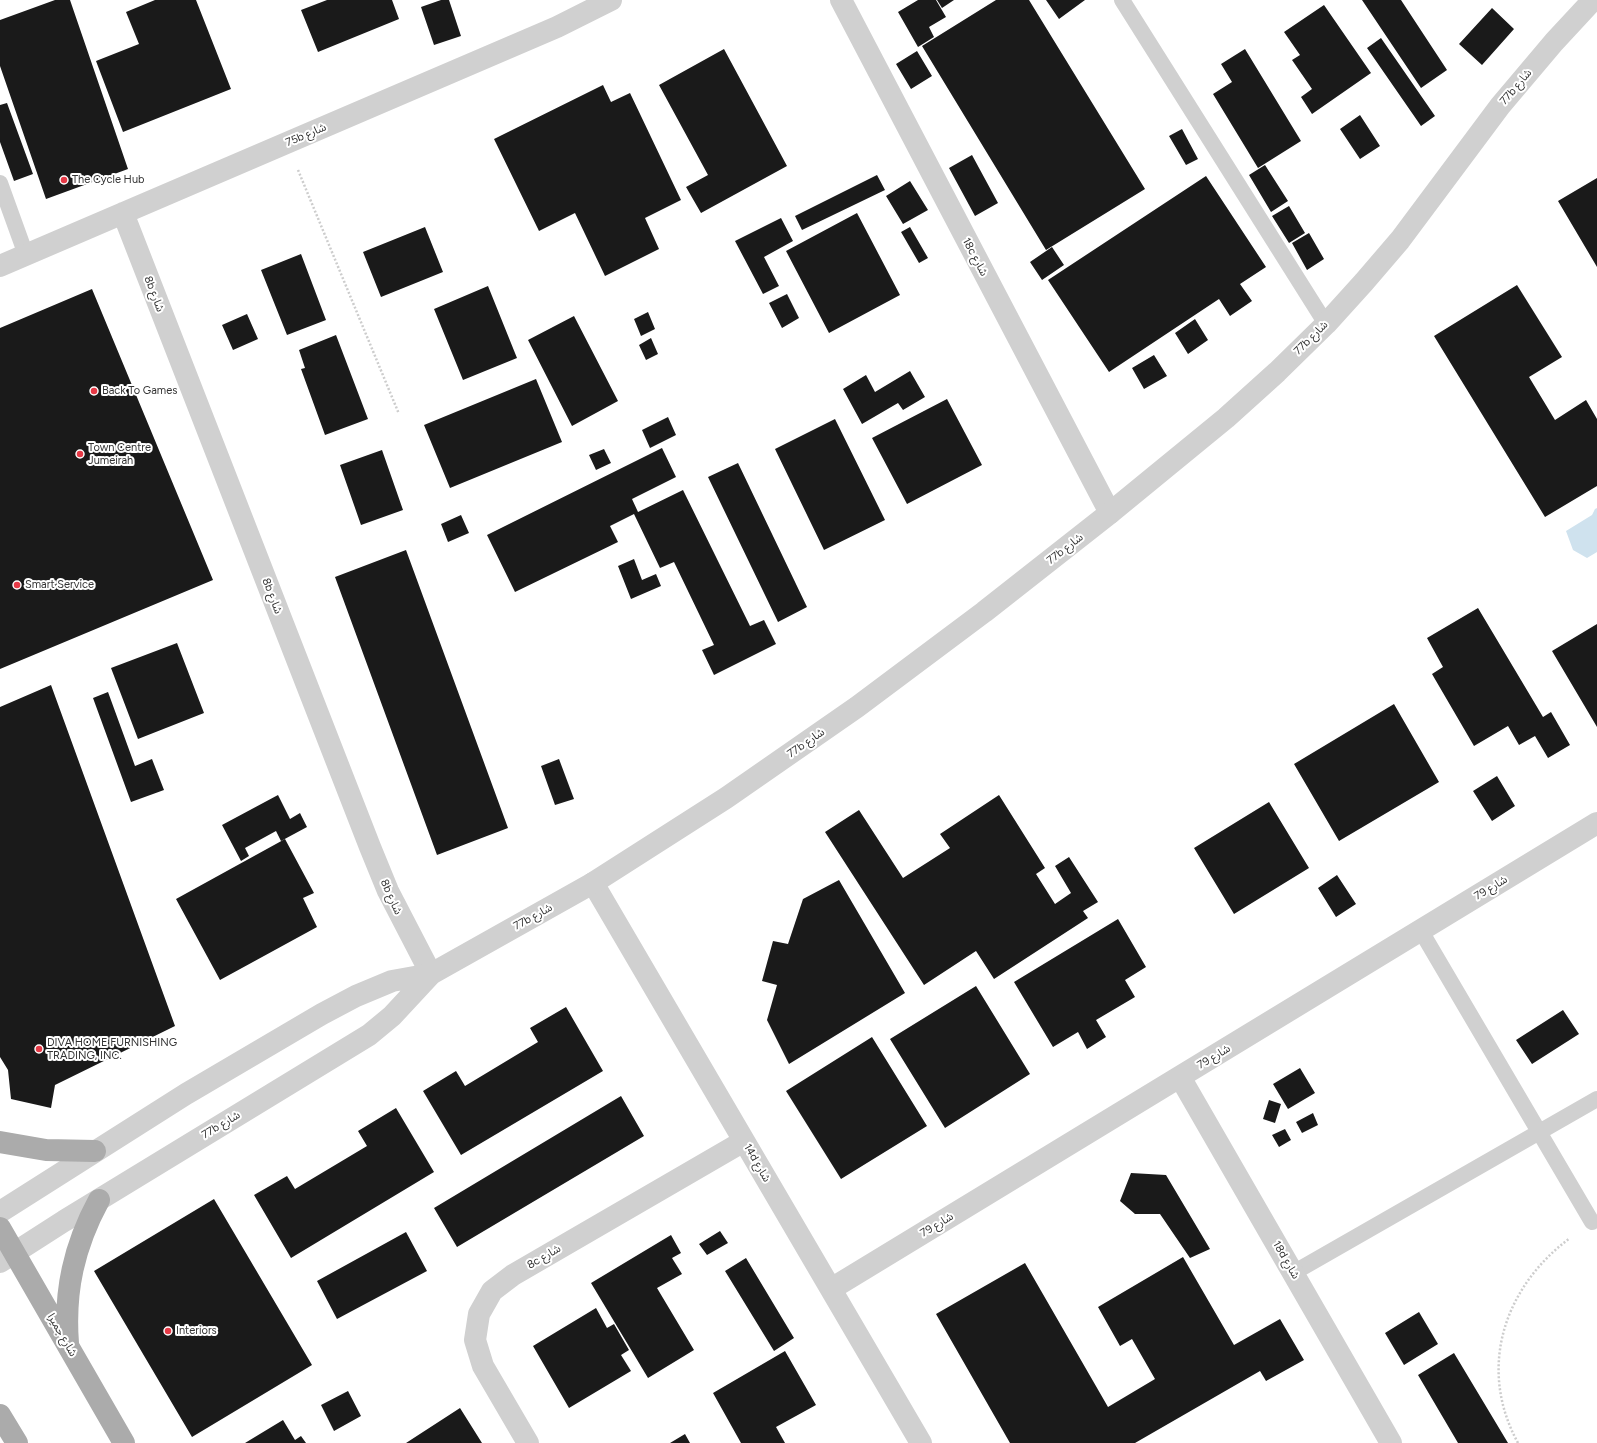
<!DOCTYPE html>
<meta charset="utf-8">
<style>
body{margin:0}
canvas{display:block;background:#fff}
</style>
<canvas width="1597" height="1443"></canvas>
<script>
const ctx = document.querySelector('canvas').getContext('2d');
ctx.lineJoin = 'round';
function fillPath(path, color) { ctx.fillStyle = color; ctx.fill(path, 'evenodd'); }
function stroke(path, color, width, dash) { ctx.strokeStyle = color; ctx.lineWidth = width; ctx.lineCap = dash ? 'butt' : 'round'; ctx.setLineDash(dash || []); ctx.stroke(path); }
function drawText(font, color, halo, rows, align = 'center') {
  ctx.font = font + ' Figtree,"Noto Sans Arabic",sans-serif'; ctx.lineWidth = 4; ctx.setLineDash([]); ctx.textBaseline = 'middle'; ctx.strokeStyle = halo; ctx.fillStyle = color; for (const [text, x, y, turn = 0] of rows) {
    ctx.save(); ctx.translate(x, y); ctx.rotate((+turn || 0) * Math.PI / 180); ctx.textAlign = isNaN(turn) ? turn : align; if (halo) ctx.strokeText(text, 0, 0); ctx.fillText(text, 0, 0); ctx.restore();
  }
}
fillPath(new Path2D(`
 M1597 508V552L1587 558 1573 550 1566 531 1592 515 1595 509Z`), '#cfe2ee');
fillPath(new Path2D(`
 M55 0H70L128 169 46 199 0 66V20Z
 M155 0H196L231 89 123 132 96 61 139 44 126 12Z
 M327 0H392L399 19 318 52 301 10Z
 M441 0H449L461 36 434 45 421 7Z
 M918 0H936L946 17 929 27 934 37 918 47 898 12Z
 M937 0H954L942 8Z
 M996 0H1029L1145 189 1046 250 922 46Z
 M1046 0H1085L1059 19Z
 M1362 0H1401L1447 70 1421 88Z
 M1324 5 1371 73 1312 114 1301 97 1312 89 1292 60 1300 55 1284 32Z
 M1492 8 1514 29 1482 65 1459 44Z
 M1381 38 1435 116 1421 126 1367 48Z
 M724 49 787 166 701 213 686 187 708 175 659 85Z
 M1245 49 1301 141 1258 168 1213 94 1232 82 1221 64Z
 M917 51 932 76 911 89 896 64Z
 M603 85 611 102 630 93 681 200 645 218 659 249 605 276 575 213 539 231 494 139Z
 M7 103 33 174 14 181 0 142V105Z
 M1360 115 1380 146 1360 159 1340 129Z
 M1182 129 1198 159 1186 165 1169 136Z
 M972 155 998 203 975 216 949 168Z
 M1265 165 1288 201 1271 212 1249 175Z
 M877 175 885 190 802 230 795 216Z
 M1206 176 1266 267 1240 284 1252 301 1230 316 1219 299 1109 372 1048 280Z
 M1597 178V267L1558 201Z
 M910 181 928 210 903 224 886 196Z
 M1289 206 1305 233 1289 243 1272 216Z
 M857 213 900 295 829 333 786 251Z
 M781 218 793 241 764 257 779 286 763 294 735 241Z
 M425 227 443 272 381 297 363 252Z
 M910 227 928 258 919 263 901 232Z
 M1309 233 1324 259 1307 270 1292 243Z
 M1052 247 1064 265 1042 280 1030 262Z
 M301 254 326 320 287 335 261 270Z
 M1517 285 1562 357 1529 377 1555 420 1586 400 1597 419V486L1545 517 1434 336Z
 M488 286 517 358 463 380 434 309Z
 M92 289 213 580 0 669V328Z
 M787 294 799 318 782 328 769 303Z
 M648 312 655 329 641 336 634 319Z
 M247 314 258 339 233 350 222 325Z
 M574 316 618 401 572 426 528 340Z
 M1195 319 1208 340 1188 354 1175 333Z
 M336 335 368 419 325 435 301 369 305 368 299 350Z
 M651 338 658 354 646 360 639 345Z
 M1154 355 1167 376 1144 389 1132 368Z
 M910 371 925 397 903 410 898 403 862 424 843 389 866 375 875 392Z
 M536 379 562 442 450 488 424 425Z
 M947 399 982 465 907 504 872 438Z
 M668 417 676 435 650 448 642 430Z
 M835 419 885 520 824 550 775 449Z
 M662 448 676 477 632 499 638 512 683 490 750 626 764 620 776 644 714 675 702 650 714 645 674 562 660 568 634 514 610 526 618 542 515 592 487 535Z
 M604 449 611 463 596 470 589 455Z
 M382 450 403 510 361 525 340 465Z
 M738 463 807 607 778 622 708 477Z
 M461 515 469 533 448 542 441 524Z
 M406 550 508 828 437 855 335 577Z
 M634 559 642 580 656 574 661 586 631 599 618 566Z
 M1478 608 1543 717 1551 712 1570 745 1548 758 1535 736 1519 745 1508 726 1474 746 1432 674 1443 667 1427 638Z
 M1597 624V727L1552 651Z
 M177 643 204 713 138 739 111 668Z
 M51 685 175 1026 55 1085 51 1108 11 1099 8 1070 0 1057V707Z
 M108 692 135 766 152 759 164 790 131 802 93 698Z
 M1394 704 1439 782 1339 841 1294 764Z
 M559 759 574 799 555 805 541 766Z
 M1497 776 1515 806 1492 821 1473 791Z
 M278 795 290 819 300 813 307 827 281 841 276 831 245 848 249 856 241 861 222 825Z
 M999 795 1045 868 1036 874 1055 904 1071 893 1055 866 1069 857 1098 902 1083 911 1088 918 994 979 976 951 924 985 825 832 859 810 903 878 950 848 940 834Z
 M1269 802 1309 868 1234 914 1194 848Z
 M285 839 314 893 303 898 317 927 220 980 176 899Z
 M1337 875 1356 904 1336 917 1318 888Z
 M839 880 905 993 789 1064 767 1020 777 985 762 981 773 941 788 944 803 899Z
 M1118 919 1146 967 1125 980 1135 997 1096 1020 1106 1037 1087 1049 1078 1032 1053 1047 1014 982Z
 M976 986 1030 1074 945 1128 890 1039Z
 M566 1007 603 1071 461 1155 423 1091 456 1071 465 1086 538 1042 530 1028Z
 M1563 1010 1579 1034 1532 1064 1516 1040Z
 M872 1037 927 1126 841 1179 786 1091Z
 M1300 1068 1315 1093 1288 1109 1273 1084Z
 M621 1096 644 1136 457 1247 434 1208Z
 M1269 1100 1281 1104 1275 1123 1263 1119Z
 M396 1108 434 1172 291 1258 254 1195 287 1176 295 1189 367 1146 358 1131Z
 M1313 1113 1318 1125 1302 1133 1296 1122Z
 M1285 1129 1291 1140 1279 1147 1272 1135Z
 M1131 1173 1166 1175 1210 1249 1190 1258 1160 1214H1135L1120 1201Z
 M214 1199 312 1365 192 1437 94 1271Z
 M720 1231 728 1243 707 1255 699 1244Z
 M406 1232 427 1271 337 1319 317 1281Z
 M671 1235 681 1253 672 1258 682 1274 657 1288 694 1350 648 1378 591 1283Z
 M1183 1257 1234 1345 1280 1319 1304 1360 1266 1381 1260 1371 1135 1443H1010L936 1314 1025 1263 1108 1407 1155 1379 1132 1339 1120 1346 1098 1307Z
 M746 1258 794 1338 774 1351 725 1271Z
 M596 1308 607 1328 614 1324 629 1350 621 1355 631 1371 569 1408 533 1346Z
 M1419 1312 1438 1344 1404 1365 1385 1333Z
 M785 1351 816 1405 776 1427 785 1443H741L713 1393Z
 M1454 1353 1508 1443H1458L1418 1375Z
 M348 1391 361 1416 334 1431 321 1405Z
 M460 1408 482 1443H406Z
 M283 1420 295 1440 301 1436 306 1443H245Z
 M685 1434 690 1443H670Z`), '#1a1a1a');
stroke(new Path2D(`
 M298 170 399 414
 M1518 1443C1477 1368 1504 1287 1570 1238`), '#cdcdcd', 2.5, [2, 2]);
stroke(new Path2D(`
 M1122 0 1326 324
 M0 183 26 255
 M1421 931 1592 1222
 M1293 1273 1597 1099`), '#d0d0d0', 16);
stroke(new Path2D(`
 M841 0 1110 513
 M123 213 370 847 388 891 431 974
 M0 266 557 27 611 0
 M593 883 921 1443
 M1180 1077 1391 1443
 M831 1289 1597 823
 M528 1443 483 1366 475 1340 479 1314 492 1291 513 1275 744 1141`), '#d0d0d0', 22);
stroke(new Path2D(`
 M0 1212 186 1094 322 1014 356 996 392 981 431 974
 M0 1262 64 1221 369 1035 392 1016 431 974 593 883 726 798 857 707 984 612 1110 513 1226 418 1277 372 1326 324 1364 282 1400 240 1500 106 1554 42 1593 0`), '#d0d0d0', 22);
stroke(new Path2D(`
 M0 1142 46 1150 95 1151
 M0 1228 124 1443
 M68 1343C64 1291 74 1246 99 1200
 M0 1415 17 1443`), '#ababab', 22);
for (const [x, y, r, color] of [
 [64,180,4,"#e63946"],
 [94,391,4,"#e63946"],
 [80,454,4,"#e63946"],
 [17,585,4,"#e63946"],
 [39,1049,4,"#e63946"],
 [168,1331,4,"#e63946"]
]) { const dot = new Path2D(); dot.arc(x, y, r, 0, 2 * Math.PI); ctx.fillStyle = color; ctx.fill(dot); stroke(dot, '#fff', 1.5); }
drawText('11px', '#333', '#fff', [
 ["77b شارع",1516,87,-50],
 ["75b شارع",306,135,-23],
 ["18c شارع",975,257,62],
 ["8b شارع",154,294,69],
 ["77b شارع",1311,338,-45],
 ["77b شارع",1065,549,-38],
 ["8b شارع",272,596,69],
 ["77b شارع",806,743,-35],
 ["شارع 79",1491,888,-31],
 ["8b شارع",391,897,66],
 ["77b شارع",533,917,-29],
 ["شارع 79",1214,1057,-31],
 ["77b شارع",221,1125,-31],
 ["14d شارع",757,1163,60],
 ["شارع 79",937,1225,-31],
 ["8c شارع",544,1257,-30],
 ["18d شارع",1286,1260,60],
 ["شارع جميرا",62,1335,60]
]);
drawText('11px', '#333', '#fff', [
 ["The Cycle Hub",72,180],
 ["Back To Games",102,391],
 ["Town Centre",88,448],
 ["Jumeirah",88,461],
 ["Smart Service",25,585],
 ["DIVA HOME FURNISHING",47,1043],
 ["TRADING, INC.",47,1056],
 ["Interiors",176,1331]
], 'left');
</script>
